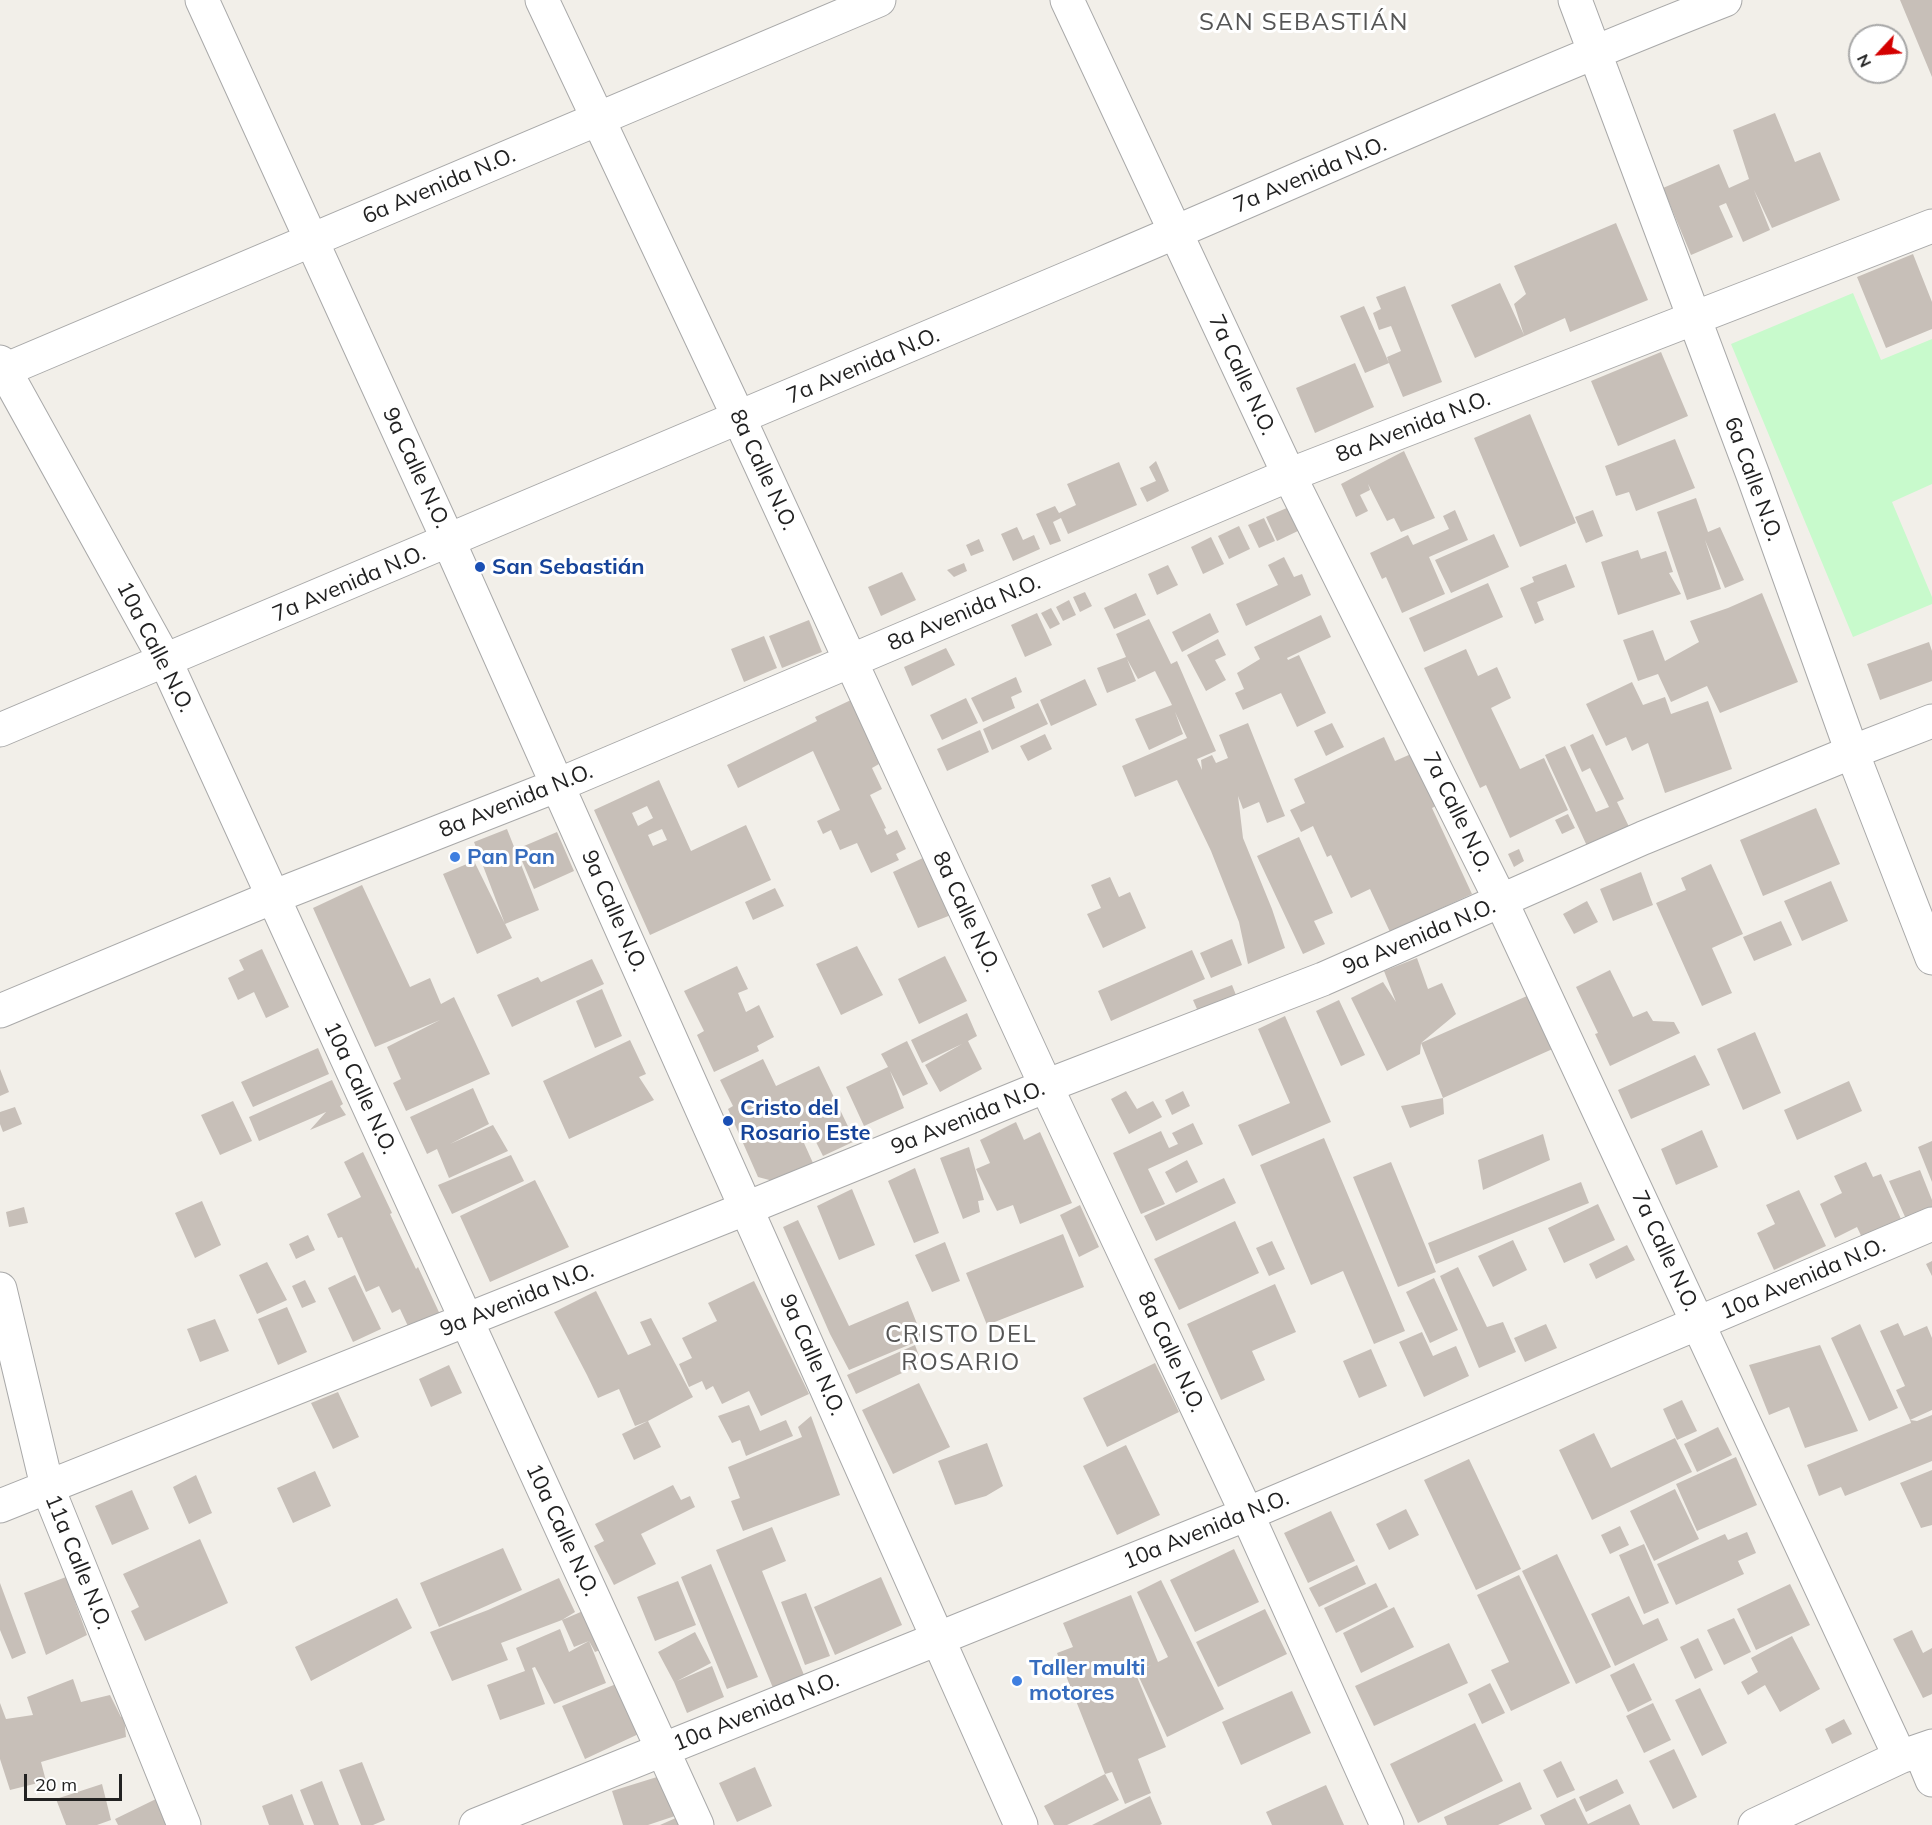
<!DOCTYPE html>
<meta charset="utf-8">
<style>
body{margin:0}
#map{position:relative;width:1932px;height:1825px;overflow:hidden;background:#f2efe9;font-family:Mulish,sans-serif}
canvas{display:block}
.north{position:absolute;left:1848px;top:24px;width:60px;height:60px;box-sizing:border-box;background:#fff;border:2px solid #a7a7a7;border-radius:50%;rotate:244deg;font-size:16px;font-weight:700;line-height:24px;text-align:center;color:#222}
.north::after{content:'';display:block;margin:auto;width:21px;height:27px;background:#d40000;clip-path:polygon(50% 0,100% 100%,50% 72%,0 100%)}
.scale{position:absolute;left:24px;top:1774px;width:98px;height:27px;box-sizing:border-box;border:3px solid #222;border-top:0;padding-left:8px;font-size:18px;line-height:21px;white-space:nowrap;color:#222;-webkit-text-stroke:4px #fff;paint-order:stroke}
</style>
<div id="map">
<canvas width="1932" height="1825"></canvas>
<div class="north">N</div>
<div class="scale">20 m</div>
</div>
<script>
const ctx = document.querySelector('canvas').getContext('2d');
ctx.lineJoin = 'round';
function fillPath(path, color) { ctx.fillStyle = color; ctx.fill(path, 'evenodd'); }
function stroke(path, color, width, dash) { ctx.strokeStyle = color; ctx.lineWidth = width; ctx.lineCap = dash ? 'butt' : 'round'; ctx.setLineDash(dash || []); ctx.stroke(path); }
function drawText(font, color, halo, rows, align = 'center') {
  ctx.font = font + ' Mulish,sans-serif'; ctx.lineWidth = 6; ctx.setLineDash([]); ctx.textBaseline = 'middle'; ctx.strokeStyle = halo; ctx.fillStyle = color; for (const [text, x, y, turn = 0] of rows) {
    ctx.save(); ctx.translate(x, y); ctx.rotate((+turn || 0) * Math.PI / 180); ctx.textAlign = isNaN(turn) ? turn : align; if (halo) ctx.strokeText(text, 0, 0); ctx.fillText(text, 0, 0); ctx.restore();
  }
}
fillPath(new Path2D(`
 M1853 293 1881 360 1932 339V484L1892 502 1932 597V604L1853 637 1731 344Z`), '#c8facc');
fillPath(new Path2D(`
 M1900 0H1932V77Z
 M1775 113 1795 162 1820 152 1840 200 1772 228 1754 190 1770 230 1743 242 1726 203 1719 206 1733 237 1691 255 1663 188 1719 164 1729 188 1749 179 1733 130Z
 M1616 223 1648 300 1570 332 1565 318 1475 358 1451 305 1500 283 1524 335 1514 304 1526 294 1514 266Z
 M1913 254 1932 302V329L1886 348 1857 277Z
 M1405 286 1442 382 1403 397 1389 363 1365 373 1340 316 1364 306 1389 363 1387 357 1401 351 1391 326 1379 330 1373 313 1381 309 1376 297Z
 M1661 352 1688 416 1618 446 1591 381Z
 M1355 363 1374 407 1315 433 1296 388Z
 M1530 414 1576 523 1520 547 1474 438Z
 M1675 439 1695 488 1636 511 1629 492 1616 496 1605 466Z
 M1404 451 1435 518 1401 532 1394 518 1387 521 1368 484 1370 490 1360 495 1368 511 1356 517 1341 484Z
 M1156 461 1169 491 1147 502 1140 488 1156 481 1149 467Z
 M1119 462 1137 505 1068 534 1061 518 1053 522 1061 541 1050 545 1036 514 1055 506 1059 513 1076 505 1067 484Z
 M1696 498 1708 532 1720 527 1744 580 1725 588 1705 540 1721 589 1687 600 1657 512Z
 M1289 507 1300 530 1277 541 1266 517Z
 M1455 510 1468 540 1429 557 1445 594 1402 613 1386 577 1382 579 1370 553 1408 535 1413 545 1449 529 1443 516Z
 M1593 510 1603 536 1586 543 1575 517Z
 M1264 518 1275 541 1259 548 1248 525Z
 M1239 526 1250 549 1229 559 1218 536Z
 M1017 527 1023 540 1034 535 1040 549 1013 561 1001 534Z
 M1494 534 1509 567 1451 593 1435 560Z
 M1211 537 1224 564 1203 574 1191 547Z
 M979 539 984 551 971 556 966 545Z
 M1638 550 1641 559 1666 551 1673 572 1669 573 1681 594 1618 615 1601 562Z
 M1284 557 1294 577 1302 574 1311 595 1246 626 1236 604 1278 585 1268 565Z
 M964 563 967 571 954 577 947 570Z
 M1566 564 1575 587 1537 602 1544 620 1535 624 1520 588 1534 582 1532 577Z
 M1168 565 1178 585 1157 595 1148 574Z
 M902 572 916 600 881 616 868 587Z
 M1488 583 1503 617 1424 652 1409 618Z
 M1085 592 1092 606 1080 612 1073 597Z
 M1136 593 1146 615 1114 629 1104 608Z
 M1762 593 1798 682 1720 713 1707 686 1671 702 1658 674 1638 681 1623 640 1653 630 1665 661 1699 642 1690 621 1728 608Z
 M1069 600 1076 615 1063 621 1056 607Z
 M1051 608 1060 624 1050 629 1041 613Z
 M1037 613 1052 645 1025 657 1011 625Z
 M1210 613 1219 632 1182 652 1172 632Z
 M1321 615 1331 637 1287 658 1288 660 1299 655 1326 713 1297 727 1281 693 1243 710 1235 693 1244 689 1237 673 1260 659 1254 647Z
 M1149 619 1171 664 1177 661 1216 751 1197 759 1202 770 1201 760 1212 755 1216 763 1228 758 1219 735 1248 723 1285 816 1267 823 1259 802 1243 809 1238 796 1243 838 1272 909 1285 948 1248 964 1239 922 1211 851 1177 780 1135 797 1122 766 1187 738 1175 712 1183 734 1149 750 1135 719 1172 705 1155 671 1138 679 1127 659 1136 681 1107 693 1097 668 1126 657 1116 634Z
 M809 620 822 652 782 668 769 636Z
 M764 636 777 668 744 682 731 649Z
 M1218 639 1226 655 1215 660 1226 680 1206 691 1187 655Z
 M1929 642 1932 651V681L1880 700 1867 664Z
 M946 648 955 665 912 686 904 667Z
 M1466 649 1478 676 1497 667 1511 698 1491 708 1520 769 1544 758 1568 810 1510 838 1486 785 1480 788 1424 668Z
 M1016 677 1022 692 1011 697 1015 708 983 722 971 698Z
 M1085 679 1097 705 1051 726 1040 700Z
 M1632 682 1643 705 1665 697 1671 714 1708 701 1732 769 1665 793 1648 743 1632 751 1626 737 1606 746 1586 704Z
 M966 698 978 723 942 740 930 715Z
 M851 700 879 764 872 768 882 789 870 795 886 828 884 829 887 835 897 830 906 849 896 854 899 860 871 873 857 843 840 850 831 830 823 834 817 821 840 810 813 751 738 788 727 765 817 721 815 717Z
 M1038 703 1048 724 992 750 983 729Z
 M1332 723 1344 747 1326 756 1314 731Z
 M980 730 989 752 947 771 937 749Z
 M1045 734 1052 749 1028 761 1020 746Z
 M1593 734 1624 799 1617 802 1633 835 1587 846 1545 755 1565 746 1596 812 1609 807 1590 768 1582 772 1570 745Z
 M1384 737 1395 761 1411 754 1436 806 1432 808 1472 894 1390 932 1370 889 1351 898 1331 855 1327 857 1313 826 1301 832 1290 810 1305 803 1294 779Z
 M659 780 691 851 746 825 771 880 650 935 594 810ZM647 806 653 818 638 826 632 813ZM662 829 667 840 653 846 648 835Z
 M1816 808 1840 864 1763 896 1740 840Z
 M1568 814 1575 828 1562 834 1555 820Z
 M507 829 539 910 505 924 474 842Z
 M557 832 574 871 534 889 517 849Z
 M1299 837 1333 913 1314 921 1325 944 1303 954 1257 856Z
 M1519 849 1524 861 1514 867 1508 854Z
 M925 857 951 915 918 928 893 872Z
 M474 861 512 938 477 954 443 874Z
 M1711 864 1743 934 1712 948 1732 993 1702 1006 1656 903 1686 890 1681 878Z
 M1641 872 1653 905 1613 921 1600 889Z
 M1110 877 1119 897 1130 892 1146 928 1103 948 1087 914 1101 908 1091 885Z
 M1831 881 1848 921 1802 941 1784 901Z
 M362 885 410 987 430 978 441 1004 454 997 490 1074 406 1111 393 1083 401 1079 387 1047 440 1020 375 1047 313 908Z
 M775 888 784 906 753 920 745 902Z
 M1587 901 1598 922 1574 934 1563 914Z
 M1781 921 1792 945 1754 961 1743 937Z
 M1232 939 1242 965 1211 978 1200 953Z
 M857 946 883 995 841 1015 816 964Z
 M262 949 289 1007 266 1018 254 992 238 1000 228 978 244 970 239 960Z
 M1192 950 1205 979 1111 1021 1098 991Z
 M945 956 967 1001 919 1024 898 979Z
 M1417 958 1428 989 1442 983 1456 1014 1421 1043 1527 996 1557 1047 1443 1098 1421 1043 1420 1054 1387 1071 1351 998 1383 982 1396 1002 1384 971Z
 M592 959 604 984 512 1027 497 995 538 977 541 982Z
 M737 966 748 989 738 993 746 1012 759 1005 774 1037 757 1046 759 1051 714 1072 697 1035 704 1031 684 991Z
 M1610 970 1633 1017 1647 1011 1653 1021 1674 1022 1680 1033 1610 1066 1595 1034 1598 1033 1576 987Z
 M1232 985 1238 1000 1200 1016 1193 1000Z
 M602 989 622 1036 595 1048 576 1001Z
 M1339 1000 1365 1055 1341 1066 1316 1011Z
 M967 1013 977 1036 968 1041 982 1069 940 1092 925 1065 962 1044 922 1063 911 1040Z
 M1285 1016 1331 1122 1252 1156 1238 1125 1290 1103 1258 1029Z
 M1755 1032 1781 1093 1743 1110 1717 1049Z
 M630 1040 646 1074 639 1077 654 1100 569 1139 543 1081Z
 M907 1041 928 1084 903 1096 890 1071 904 1108 864 1126 846 1087 888 1067 881 1054Z
 M318 1048 329 1074 253 1107 241 1082Z
 M1695 1055 1710 1085 1631 1119 1618 1090Z
 M763 1059 776 1086 819 1066 855 1141 823 1156 814 1138 804 1143 813 1163 773 1181 758 1177 728 1109 733 1106 720 1080Z
 M0 1069 9 1092 0 1096Z
 M332 1080 343 1104 340 1106 346 1115 310 1130 326 1112 259 1141 249 1117Z
 M1849 1081 1862 1111 1797 1140 1784 1110Z
 M473 1088 489 1124 450 1144 493 1125 508 1151 449 1178 437 1149 427 1154 410 1117Z
 M1126 1091 1137 1109 1153 1101 1162 1117 1129 1134 1111 1099Z
 M1183 1091 1190 1106 1172 1115 1165 1100Z
 M1443 1098 1444 1114 1410 1128 1401 1106Z
 M233 1101 252 1141 220 1155 201 1115Z
 M15 1107 22 1124 3 1132 0 1124V1112Z
 M1016 1122 1024 1140 1040 1132 1072 1203 1020 1224 1013 1205 997 1211 976 1169 990 1163 980 1140Z
 M1193 1123 1203 1144 1148 1169 1165 1204 1141 1214 1113 1153 1161 1131 1169 1148 1178 1144 1172 1133Z
 M1702 1130 1718 1167 1676 1185 1661 1149Z
 M1543 1134 1550 1160 1483 1190 1478 1160Z
 M1324 1138 1405 1331 1374 1344 1343 1271 1311 1285 1260 1165Z
 M1932 1141V1182L1918 1147Z
 M969 1147 984 1200 978 1201 980 1212 963 1219 940 1158Z
 M363 1152 392 1213 390 1214 416 1269 418 1267 444 1323 413 1337 400 1309 392 1313 379 1286 366 1292 342 1237 338 1238 327 1214 361 1197 344 1162Z
 M511 1155 524 1181 452 1214 438 1185Z
 M1187 1160 1198 1182 1176 1193 1165 1172Z
 M1391 1162 1436 1272 1398 1287 1353 1177Z
 M1866 1162 1873 1177 1881 1174 1904 1226 1865 1244 1857 1227 1835 1238 1820 1204 1842 1193 1834 1176Z
 M915 1168 939 1233 914 1243 888 1181Z
 M1920 1170 1932 1200V1208L1906 1219 1889 1181Z
 M1224 1178 1236 1203 1156 1241 1144 1216Z
 M535 1180 569 1247 490 1282 460 1216Z
 M1581 1182 1589 1203 1436 1264 1428 1243Z
 M852 1189 875 1245 839 1260 817 1206Z
 M1799 1190 1826 1246 1774 1270 1757 1233 1775 1224 1766 1205Z
 M202 1201 221 1245 195 1258 175 1213Z
 M1598 1204 1615 1240 1564 1263 1548 1228Z
 M1080 1205 1099 1247 1079 1257 1060 1215Z
 M24 1207 28 1223 9 1227 6 1212Z
 M798 1220 849 1326 908 1301 923 1339 849 1370 830 1334 783 1227Z
 M1235 1221 1259 1273 1179 1310 1154 1259Z
 M1063 1234 1084 1287 987 1325 966 1273Z
 M308 1235 315 1250 296 1259 289 1244Z
 M1513 1240 1527 1270 1493 1287 1478 1256Z
 M1272 1241 1285 1269 1269 1276 1256 1248Z
 M945 1242 960 1281 932 1292 915 1255Z
 M1627 1245 1635 1260 1596 1279 1589 1264Z
 M1932 1261V1276L1926 1264Z
 M267 1262 287 1300 257 1314 239 1275Z
 M1458 1267 1487 1327 1503 1322 1516 1352 1479 1368 1440 1276Z
 M355 1275 381 1329 353 1342 328 1288Z
 M1434 1278 1458 1330 1430 1343 1406 1292Z
 M305 1280 316 1302 302 1308 292 1286Z
 M754 1281 809 1394 761 1416 749 1391 722 1404 713 1386 706 1390 702 1381 689 1387 679 1364 692 1358 682 1338 717 1321 708 1303Z
 M1275 1284 1296 1332 1252 1351 1265 1380 1221 1400 1187 1324Z
 M596 1291 628 1355 651 1345 640 1322 651 1318 693 1397 648 1421 661 1447 634 1460 622 1434 648 1421 635 1426 619 1389 598 1398 587 1375 554 1312Z
 M287 1307 307 1352 278 1365 258 1319Z
 M215 1319 229 1351 200 1362 187 1329Z
 M1898 1323 1904 1336 1927 1326 1932 1338V1410L1910 1420 1896 1390 1905 1386 1880 1331Z
 M1546 1324 1557 1348 1525 1362 1514 1338Z
 M1860 1324 1898 1408 1869 1421 1831 1338Z
 M1422 1332 1433 1356 1456 1346 1469 1376 1424 1397 1399 1342Z
 M915 1345 922 1364 856 1394 847 1375Z
 M1820 1345 1858 1431 1805 1448 1789 1407 1769 1415 1749 1365Z
 M1371 1349 1387 1386 1359 1398 1343 1361Z
 M1155 1363 1179 1412 1107 1447 1083 1398Z
 M449 1365 462 1393 431 1407 419 1379Z
 M919 1383 950 1447 893 1474 862 1410Z
 M338 1392 359 1437 333 1449 311 1403Z
 M1682 1400 1697 1431 1677 1440 1663 1409Z
 M749 1405 760 1431 786 1420 793 1436 746 1456 740 1440 732 1443 718 1416Z
 M1932 1415V1461L1845 1496 1841 1487 1819 1496 1807 1465 1911 1423 1910 1420 1917 1421Z
 M811 1416 840 1495 743 1531 731 1501 740 1498 728 1467 802 1437 798 1427Z
 M1718 1427 1732 1455 1697 1472 1684 1444Z
 M1594 1433 1611 1468 1675 1438 1692 1472 1592 1520 1559 1450Z
 M987 1443 1003 1486 986 1496 955 1505 938 1461Z
 M1126 1445 1160 1515 1117 1535 1083 1466Z
 M1736 1457 1757 1505 1697 1531 1676 1484Z
 M1469 1459 1521 1569 1476 1590 1424 1480Z
 M1932 1470V1525L1921 1528 1900 1483Z
 M315 1471 331 1506 293 1523 277 1488Z
 M196 1475 212 1513 189 1524 173 1487Z
 M673 1485 681 1500 690 1496 695 1507 641 1534 656 1564 614 1585 594 1546 604 1541 595 1524Z
 M1675 1489 1699 1539 1654 1561 1630 1511Z
 M132 1490 149 1529 112 1545 95 1506Z
 M1406 1509 1419 1535 1389 1550 1376 1524Z
 M1331 1511 1355 1561 1308 1583 1284 1533Z
 M1620 1526 1629 1545 1610 1554 1601 1535Z
 M772 1527 786 1561 762 1571 804 1675 773 1688 716 1550Z
 M1747 1532 1756 1553 1738 1561 1744 1574 1676 1605 1657 1564 1725 1534 1728 1540Z
 M200 1539 228 1603 145 1641 131 1611 139 1607 123 1574Z
 M1644 1544 1669 1603 1644 1614 1619 1555Z
 M503 1548 522 1590 439 1627 420 1583Z
 M1234 1549 1259 1602 1195 1632 1170 1580Z
 M1557 1554 1611 1667 1576 1684 1522 1571Z
 M711 1564 758 1677 727 1689 681 1577Z
 M1357 1565 1366 1584 1319 1607 1309 1588Z
 M1519 1575 1570 1683 1511 1711 1491 1670 1509 1662 1477 1595Z
 M66 1577 87 1635 46 1655 24 1593Z
 M881 1577 902 1625 835 1655 814 1607Z
 M559 1578 575 1612 562 1620 590 1608 607 1647 595 1652 589 1641 606 1683 554 1704 535 1667 532 1668 545 1704 500 1720 487 1685 525 1671 516 1648 560 1629 569 1652 589 1641 574 1647 562 1620 501 1643 508 1660 452 1681 430 1632 488 1610Z
 M1161 1580 1224 1709 1167 1737 1137 1673 1151 1665 1135 1672 1166 1747 1138 1759 1151 1793 1125 1804 1112 1772 1105 1774 1057 1653 1073 1647 1063 1623 1131 1595 1158 1662 1168 1657 1137 1592Z
 M678 1581 696 1625 655 1641 637 1597Z
 M0 1583 26 1653 12 1659 0 1630Z
 M1376 1583 1388 1607 1336 1633 1324 1608Z
 M1790 1584 1810 1625 1756 1650 1737 1609Z
 M806 1593 830 1656 805 1665 781 1602Z
 M1629 1596 1643 1625 1658 1618 1668 1640 1615 1666 1591 1614Z
 M397 1598 412 1628 311 1681 295 1647Z
 M1394 1607 1414 1647 1361 1673 1343 1633Z
 M1265 1609 1287 1654 1218 1687 1196 1642Z
 M1734 1618 1751 1652 1724 1665 1707 1630Z
 M1912 1630 1923 1653 1932 1648V1694L1923 1698 1893 1639Z
 M695 1632 711 1663 677 1681 712 1666 724 1697 687 1713 674 1682 658 1652Z
 M1792 1636 1820 1689 1780 1712 1765 1685 1748 1695 1741 1682 1758 1672 1751 1658Z
 M1698 1638 1713 1670 1695 1679 1680 1647Z
 M1449 1643 1468 1683 1374 1726 1355 1686Z
 M1634 1663 1652 1700 1628 1712 1610 1675Z
 M73 1679 81 1702 110 1695 121 1717 124 1716 126 1737 41 1762 46 1781 10 1790 0 1759V1703L6 1719 33 1715 27 1697Z
 M621 1682 645 1731 585 1759 562 1706Z
 M1490 1683 1505 1713 1482 1724 1468 1694Z
 M1700 1688 1727 1743 1702 1756 1675 1700Z
 M1292 1691 1311 1733 1241 1765 1222 1722Z
 M1653 1703 1671 1740 1644 1753 1626 1716Z
 M1844 1719 1852 1734 1832 1744 1825 1729Z
 M1475 1723 1503 1781 1418 1823 1390 1764Z
 M1674 1749 1697 1797 1673 1809 1649 1761Z
 M1561 1761 1575 1790 1557 1798 1543 1770Z
 M362 1762 385 1820 373 1825H361L339 1770Z
 M755 1767 772 1806 737 1822 719 1783Z
 M1105 1774 1119 1800 1067 1825H1054L1044 1806Z
 M657 1777 675 1816 648 1825H623L612 1791Z
 M1617 1779 1624 1793 1586 1812 1579 1797Z
 M322 1781 339 1825H314L300 1790Z
 M1520 1782 1532 1809 1498 1825H1447L1444 1817Z
 M102 1784 111 1820 97 1825H66L56 1799Z
 M1326 1785 1344 1825H1272L1266 1812Z
 M292 1794 304 1825H269L262 1806Z
 M1150 1796 1162 1824 1160 1825H1092Z
 M1575 1798 1588 1824 1630 1804 1640 1825H1545L1540 1815Z
 M156 1799 169 1825H118L115 1819Z
 M678 1817 682 1825H660Z`), '#c7bfb8');
const minor = new Path2D(`
 M202 0 449 542 1021 1825
 M542 0 739 418 1046 1086 1247 1514 1387 1825
 M1067 0 1289 475 1501 901 1900 1757
 M1575 0 1753 475 1852 752 1932 958
 M0 362 165 660 697 1825
 M0 372 879 0
 M0 730C367 575 734 420 1101 264 1309 176 1515 82 1725 0
 M0 1011 273 897 558 785 1289 475 1932 226
 M0 1289 47 1486 184 1825
 M0 1506 747 1208 1046 1086 1323 979 1643 838 1852 752 1932 721
 M1920 1751 1932 1780
 M476 1825 1247 1514 1932 1224
 M1755 1825 1900 1757 1932 1746`);
stroke(minor, '#a9a9a9', 35);
stroke(minor, '#fff', 33);
for (const [x, y, r, color] of [
 [480,567,6,"#1a4fb4"],
 [455,857,6,"#3f7fe0"],
 [728,1121,6,"#1a4fb4"],
 [1017,1681,6,"#3f7fe0"]
]) { const dot = new Path2D(); dot.arc(x, y, r, 0, 2 * Math.PI); ctx.fillStyle = color; ctx.fill(dot); stroke(dot, '#fff', 2); }
drawText('22px', '#222', '#fff', [
 ["7a Avenida N.O.",1310,175,-23],
 ["6a Avenida N.O.",439,186,-23],
 ["7a Avenida N.O.",863,366,-23],
 ["7a Calle N.O.",1242,375,65],
 ["8a Avenida N.O.",1413,427,-21],
 ["9a Calle N.O.",416,468,65],
 ["8a Calle N.O.",763,470,65],
 ["6a Calle N.O.",1753,479,70],
 ["7a Avenida N.O.",349,584,-23],
 ["8a Avenida N.O.",964,613,-23],
 ["10a Calle N.O.",155,647,63],
 ["8a Avenida N.O.",516,801,-22],
 ["7a Calle N.O.",1457,812,64],
 ["9a Calle N.O.",614,911,66],
 ["8a Calle N.O.",966,912,65],
 ["9a Avenida N.O.",1419,937,-23],
 ["10a Calle N.O.",360,1088,65],
 ["9a Avenida N.O.",968,1118,-22],
 ["7a Calle N.O.",1665,1251,65],
 ["10a Avenida N.O.",1803,1279,-23],
 ["9a Avenida N.O.",517,1300,-22],
 ["8a Calle N.O.",1171,1352,65],
 ["9a Calle N.O.",812,1355,66],
 ["10a Calle N.O.",562,1530,65],
 ["10a Avenida N.O.",1206,1530,-22],
 ["11a Calle N.O.",78,1562,68],
 ["10a Avenida N.O.",756,1712,-22]
]);
drawText('bold 22px', '#164399', '#fff', [
 ["San Sebastián",492,567],
 ["Cristo del",740,1108],
 ["Rosario Este",740,1133]
], 'left');
drawText('bold 22px', '#366cbe', '#fff', [
 ["Pan Pan",467,857],
 ["Taller multi",1029,1668],
 ["motores",1029,1693]
], 'left');
ctx.letterSpacing = '1.5px';
drawText('24px', '#555', '#fff', [
 ["SAN SEBASTIÁN",1304,23],
 ["CRISTO DEL",961,1335],
 ["ROSARIO",961,1363]
]);
ctx.letterSpacing = '0px';
</script>
